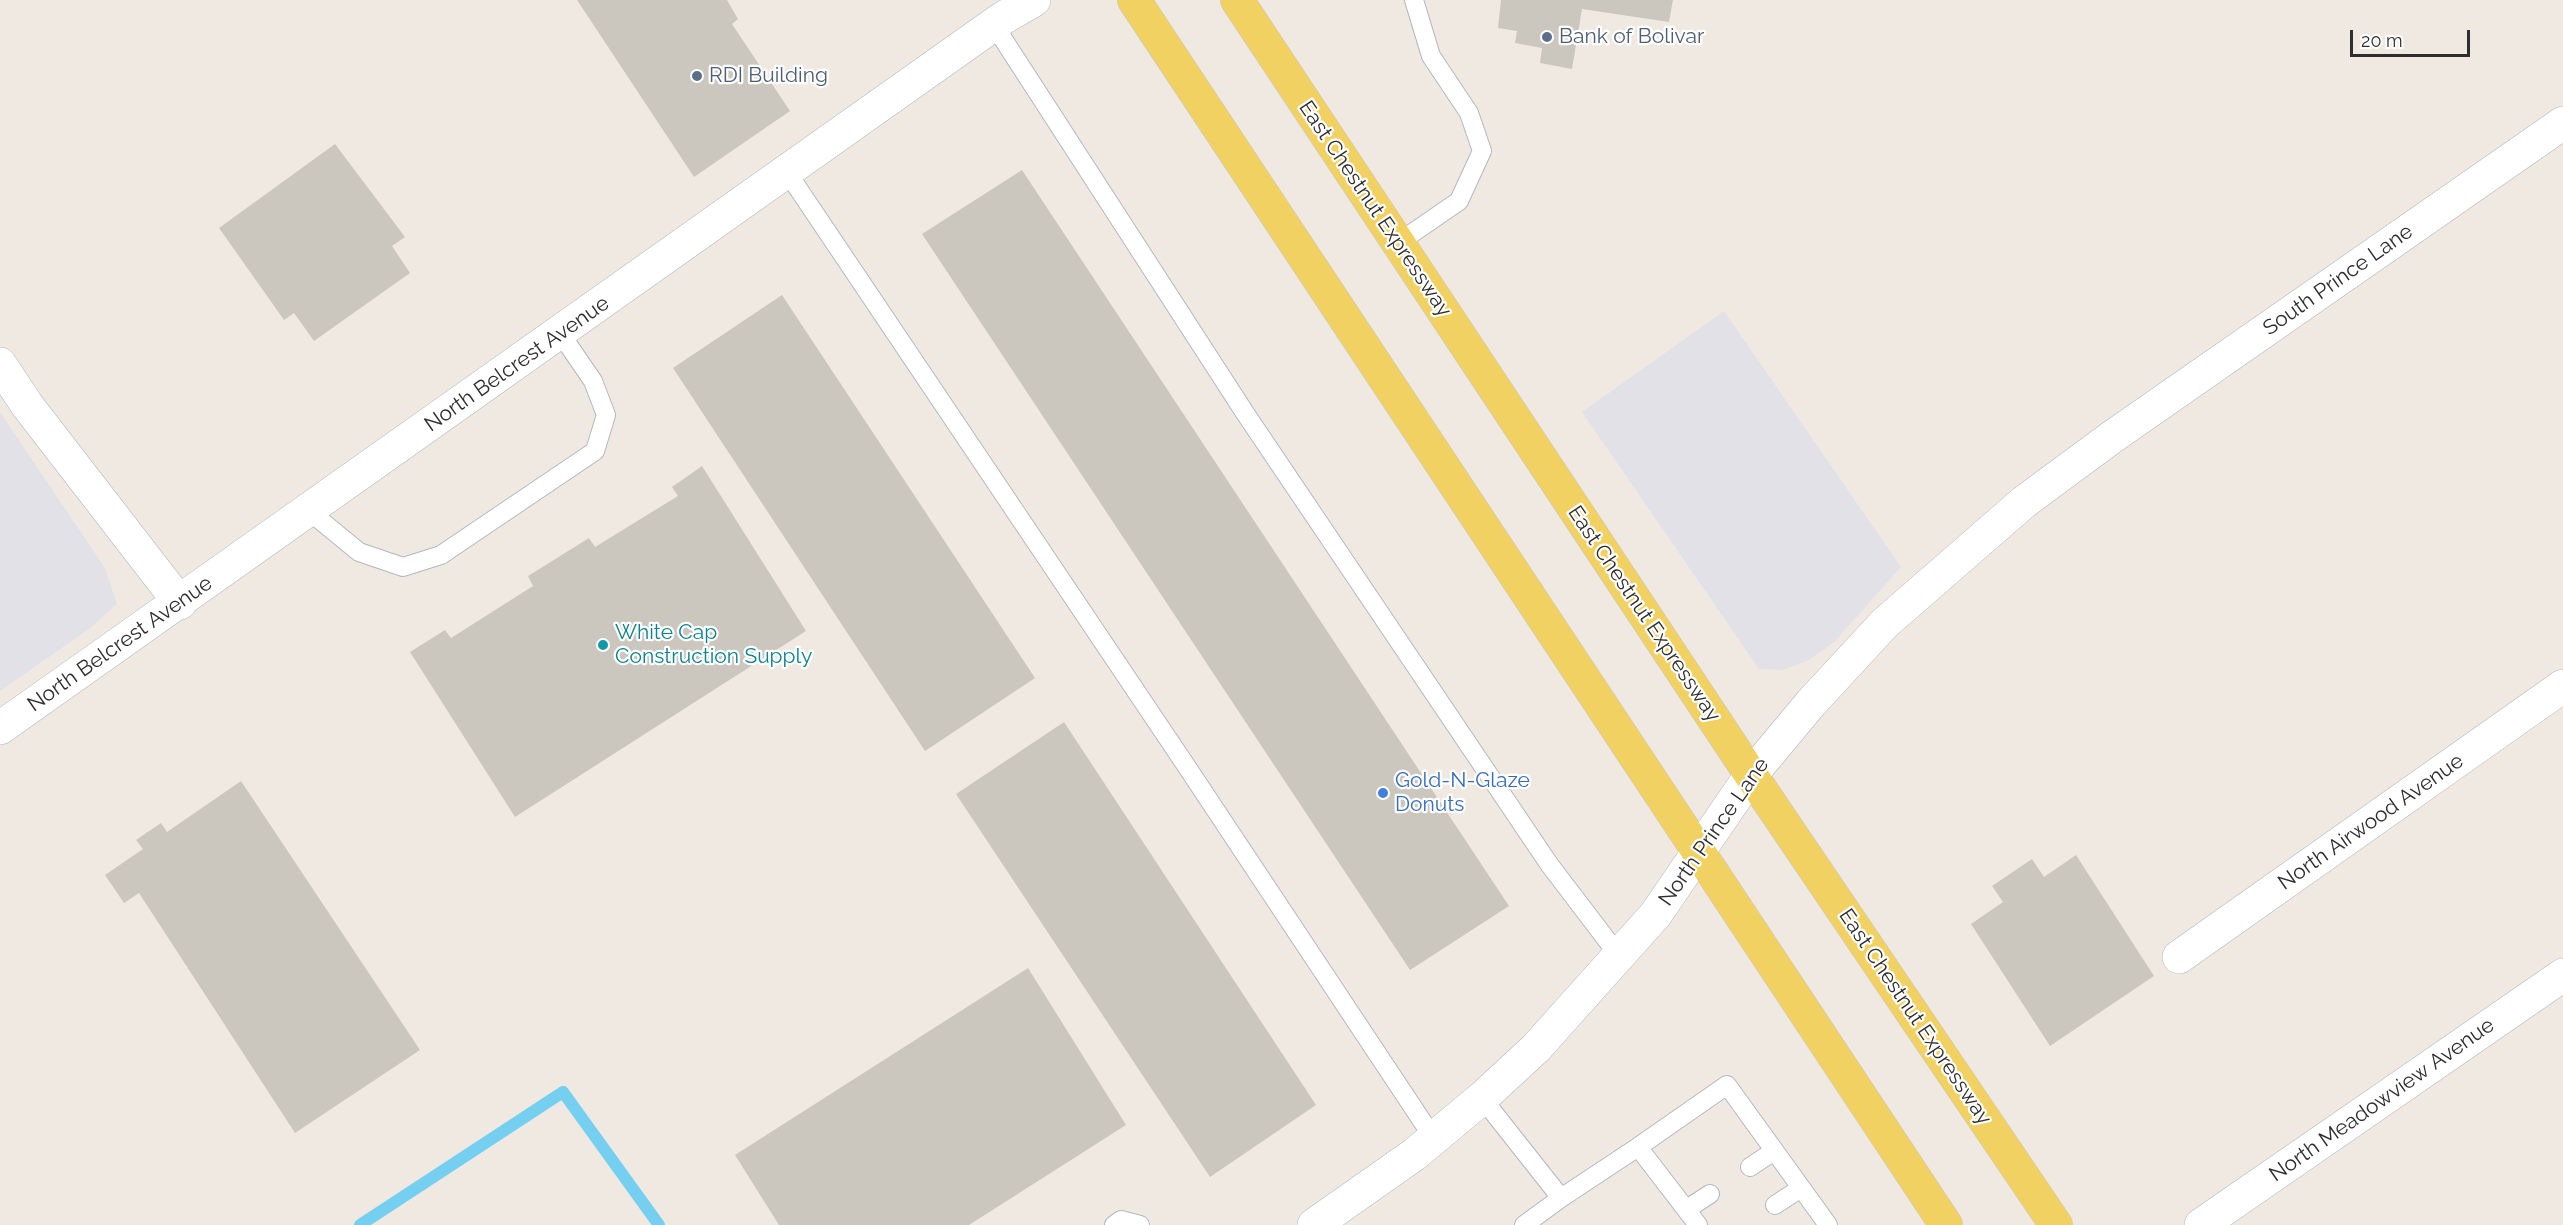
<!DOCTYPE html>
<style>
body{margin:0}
#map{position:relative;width:2563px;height:1225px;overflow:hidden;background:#efe9e1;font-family:Raleway,sans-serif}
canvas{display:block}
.scale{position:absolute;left:2350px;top:30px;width:120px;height:27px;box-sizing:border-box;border:3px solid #2e2e2e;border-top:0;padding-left:8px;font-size:18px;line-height:21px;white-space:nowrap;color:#2e2e2e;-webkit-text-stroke:4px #fff;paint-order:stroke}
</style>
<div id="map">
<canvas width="2563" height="1225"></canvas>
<div class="scale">20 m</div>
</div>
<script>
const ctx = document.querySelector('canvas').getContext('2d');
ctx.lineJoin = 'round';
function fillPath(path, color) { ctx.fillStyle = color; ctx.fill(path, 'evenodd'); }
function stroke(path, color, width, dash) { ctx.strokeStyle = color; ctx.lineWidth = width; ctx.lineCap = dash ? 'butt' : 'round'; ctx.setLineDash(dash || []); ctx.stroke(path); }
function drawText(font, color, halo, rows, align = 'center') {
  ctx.font = font + ' Raleway,sans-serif'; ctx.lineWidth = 4.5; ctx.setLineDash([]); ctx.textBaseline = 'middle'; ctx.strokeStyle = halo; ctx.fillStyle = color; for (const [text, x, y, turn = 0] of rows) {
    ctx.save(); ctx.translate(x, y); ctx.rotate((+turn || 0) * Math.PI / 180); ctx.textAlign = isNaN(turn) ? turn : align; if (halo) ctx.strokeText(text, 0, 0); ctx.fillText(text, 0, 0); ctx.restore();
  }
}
fillPath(new Path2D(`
 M1724 311 1901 567 1835 641 1809 660 1782 670 1759 669 1582 412Z
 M0 412 105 568 117 604 89 629 0 691Z`), '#e3e1e8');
stroke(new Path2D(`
 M360 1225 563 1092 659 1225`), '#75cff0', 12);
fillPath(new Path2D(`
 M577 0H727L738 19 732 24 790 111 694 177Z
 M1501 0H1673L1669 22 1582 9 1572 69 1540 63 1542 48 1515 43 1517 31 1498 28Z
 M335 144 405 237 392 246 410 273 314 341 294 313 284 320 219 228Z
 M1022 170 1509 906 1410 970 922 234Z
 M782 295 1035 678 925 751 673 368Z
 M702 466 806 631 515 817 410 652 445 630 451 638 533 586 528 576 589 538 595 547 678 496 672 487Z
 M1064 722 1316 1105 1210 1177 956 794Z
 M241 781 420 1050 295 1133 139 893 124 903 105 875 143 849 136 840 161 823 167 832Z
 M2076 855 2154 976 2050 1046 1971 924 2003 902 1992 886 2032 859 2044 877Z
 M1028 968 1126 1125 969 1225H779L735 1155Z`), '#cbc7bf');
const service = new Path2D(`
 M994 25 1245 413 1549 864 1619 956
 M787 172 1187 767 1434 1139
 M1398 243 1459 201 1482 151 1469 113 1431 56 1414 0
 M309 511 359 552 403 567 441 555 595 451 606 415 593 381 560 333
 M1482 1098 1561 1198 1638 1147 1698 1225
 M1638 1147 1727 1085 1828 1225
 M1750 1167 1774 1151
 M1775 1205 1801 1188
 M1687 1209 1710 1194
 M1114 1225 1121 1220 1140 1225
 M1524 1225 1561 1198`);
const minor = new Path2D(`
 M0 364 27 405 180 603
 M0 728 1003 18 1034 0
 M2179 957 2563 686
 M1314 1225 1415 1154 1482 1098 1536 1048 1656 914 1751 775 1811 703 1885 623 2024 502 2112 437 2563 123
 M2201 1225 2563 975`);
const primary = new Path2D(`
 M1134 0 1946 1225
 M1237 0 1751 775 2056 1225`);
stroke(service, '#b4b7c1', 20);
stroke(minor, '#b4b7c1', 34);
stroke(primary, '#c9c9c9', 34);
stroke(service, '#fff', 18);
stroke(minor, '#fff', 33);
stroke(primary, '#f2d163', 33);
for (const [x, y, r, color] of [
 [1547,37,6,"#5c6f8a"],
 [697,76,6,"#5c6f8a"],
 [603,645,6,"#0f9aa8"],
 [1383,793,6,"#3f7fe0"]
]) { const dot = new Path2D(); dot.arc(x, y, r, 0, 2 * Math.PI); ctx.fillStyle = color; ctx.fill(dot); stroke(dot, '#fff', 2); }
drawText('21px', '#4e5e75', '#fff', [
 ["Bank of Bolivar",1559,37],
 ["RDI Building",709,76]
], 'left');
drawText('21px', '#2e2e2e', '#fff', [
 ["East Chestnut Expressway",1375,209,56],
 ["South Prince Lane",2338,280,-35],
 ["North Belcrest Avenue",517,364,-35],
 ["East Chestnut Expressway",1644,614,56],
 ["North Belcrest Avenue",120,644,-35],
 ["North Airwood Avenue",2371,822,-35],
 ["North Prince Lane",1714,832,-55],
 ["East Chestnut Expressway",1915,1017,56],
 ["North Meadowview Avenue",2382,1100,-35]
]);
drawText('21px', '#0d838f', '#fff', [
 ["White Cap",615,633],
 ["Construction Supply",615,657]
], 'left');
drawText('21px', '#366cbe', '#fff', [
 ["Gold-N-Glaze",1395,781],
 ["Donuts",1395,805]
], 'left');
</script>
